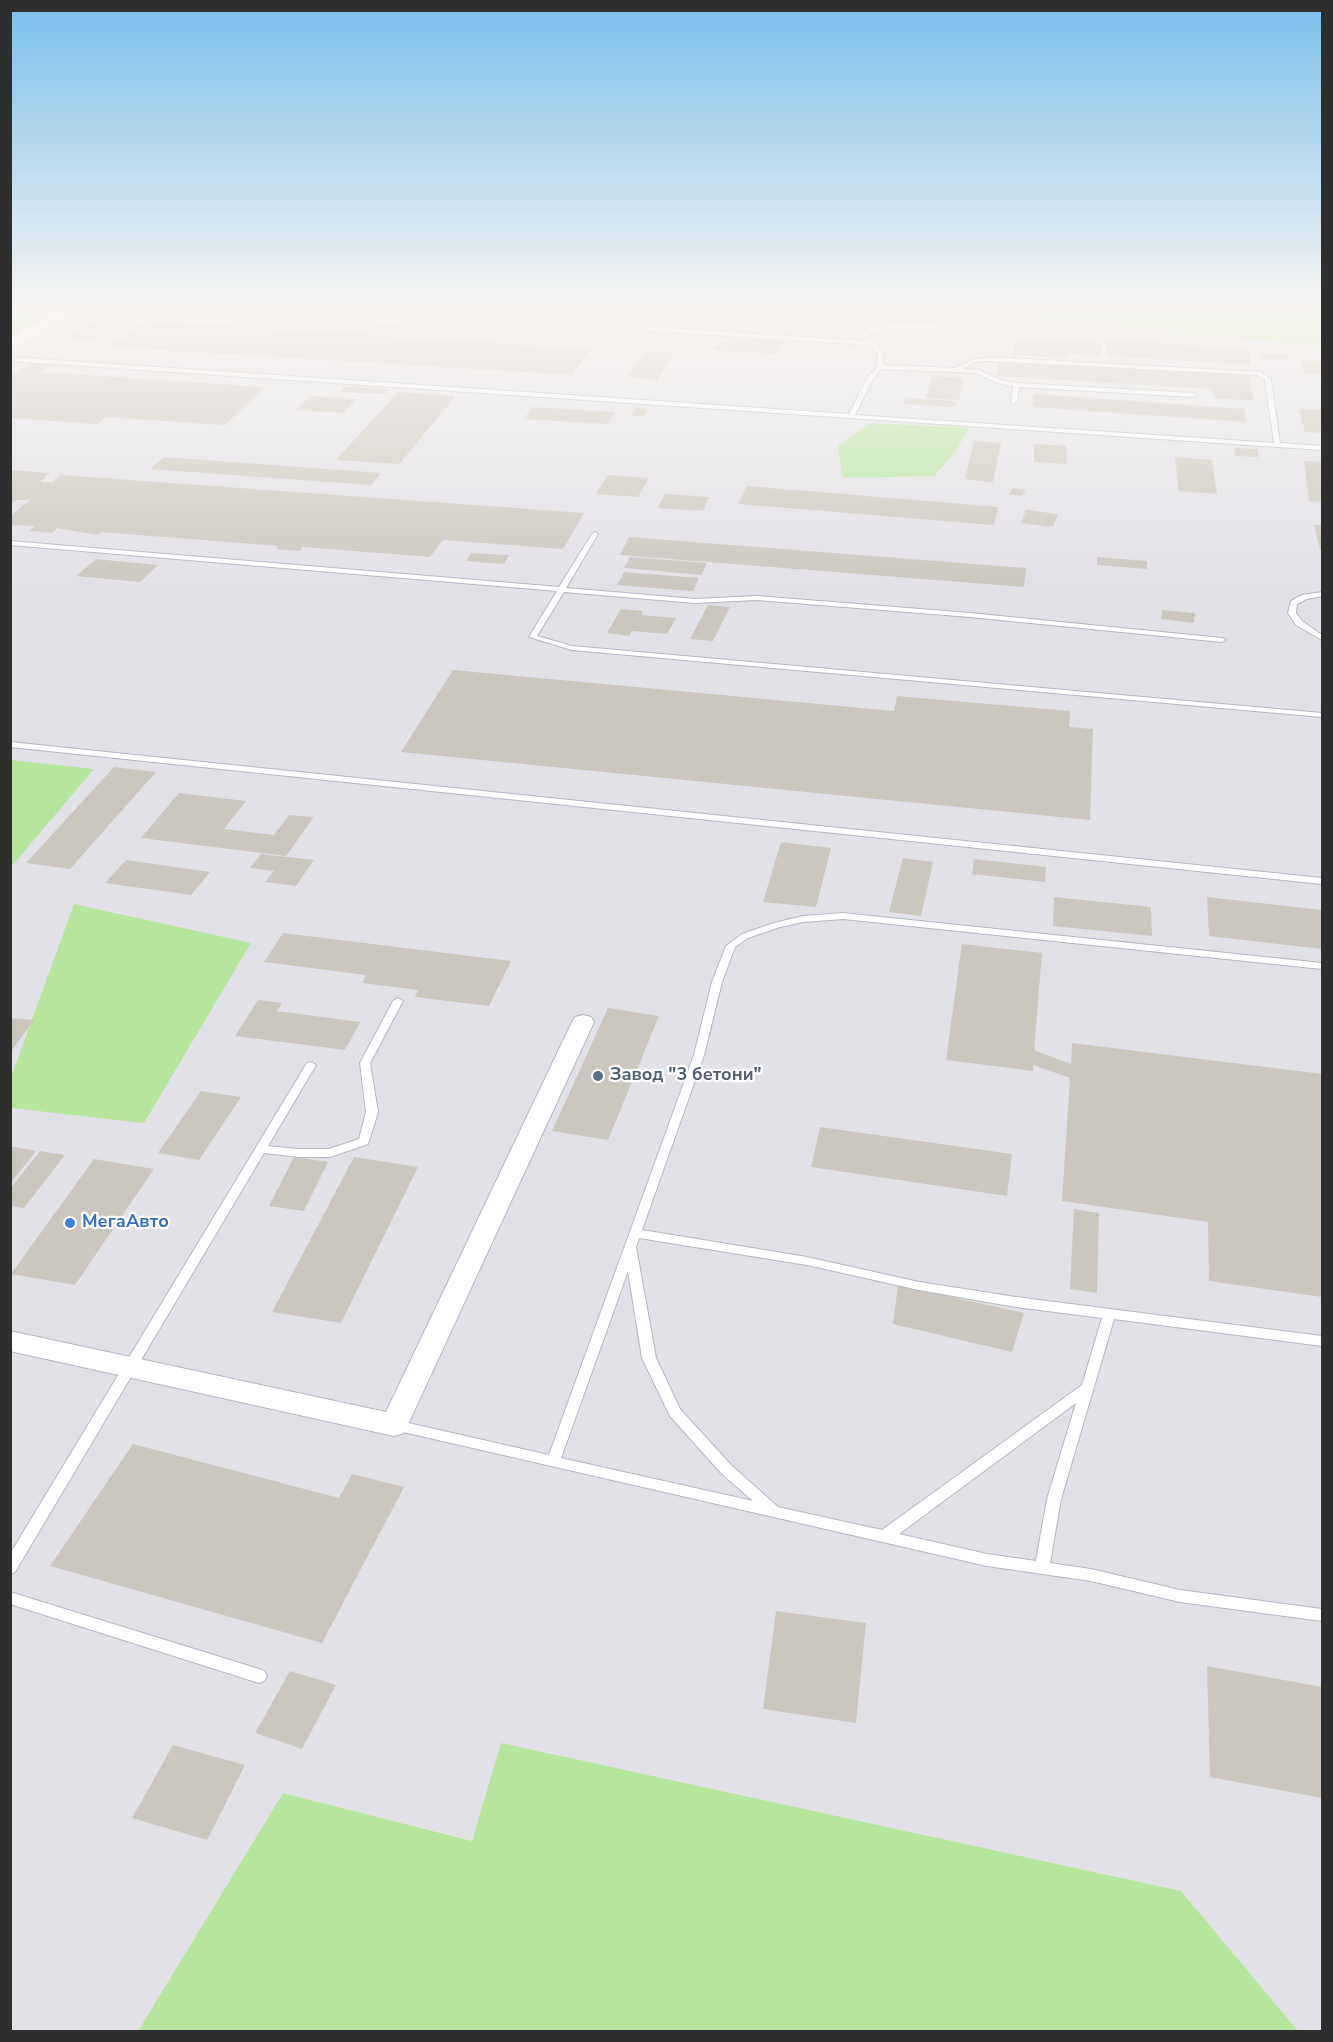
<!DOCTYPE html>
<meta charset="utf-8">
<style>
body{margin:0}
#map{position:relative;width:1333px;height:2042px;overflow:hidden;background:#efe9e1;font-family:"Nunito Sans",sans-serif}
canvas{display:block}
.frame{position:absolute;inset:0;border:12px solid #2e2e2e;pointer-events:none}
</style>
<div id="map">
<canvas width="1333" height="2042"></canvas>
<div class="frame"></div>
</div>
<script>
const ctx = document.querySelector('canvas').getContext('2d');
ctx.lineJoin = 'round';
function fillPath(path, color) { ctx.fillStyle = color; ctx.fill(path, 'evenodd'); }
function stroke(path, color, width, dash) { ctx.strokeStyle = color; ctx.lineWidth = width; ctx.lineCap = dash ? 'butt' : 'round'; ctx.setLineDash(dash || []); ctx.stroke(path); }
function drawText(font, color, halo, rows, align = 'center') {
  ctx.font = font + ' "Nunito Sans",sans-serif'; ctx.lineWidth = 4.5; ctx.setLineDash([]); ctx.textBaseline = 'middle'; ctx.strokeStyle = halo; ctx.fillStyle = color; for (const [text, x, y, turn = 0] of rows) {
    ctx.save(); ctx.translate(x, y); ctx.rotate((+turn || 0) * Math.PI / 180); ctx.textAlign = isNaN(turn) ? turn : align; if (halo) ctx.strokeText(text, 0, 0); ctx.fillText(text, 0, 0); ctx.restore();
  }
}
fillPath(new Path2D(`
 M96 306H1322V2031H1298L1181 1891 501 1744 473 1841 283 1793 138 2031 11 2032V363Z`), '#e3e1e8');
fillPath(new Path2D(`
 M29 306H65L11 341 10 318Z
 M1025 306H1322V346L1044 320Z
 M870 423 969 428 955 452 934 476 842 478 838 446Z
 M11 760 94 769 11 867 10 760Z
 M74 904 251 943 144 1123 11 1108 10 1080Z
 M501 1743 1181 1891 1298 2031H138L283 1793 472 1841Z`), '#b6e59e');
fillPath(new Path2D(`
 M114 306H142L93 342 66 340Z
 M433 306H461L456 312 429 311Z
 M672 306H785L781 314 671 308Z
 M966 306H997L994 327 967 326 968 320H963Z
 M808 307 940 314 938 324 804 317Z
 M585 309 730 317 724 329 576 321Z
 M177 311 199 312 192 318 169 317Z
 M145 321 591 349 572 375 110 347Z
 M380 324 402 326 397 330 374 328Z
 M732 337 785 341 777 354 713 350 718 342 728 343Z
 M1015 338 1102 343 1101 356 1067 354 1066 358 1012 355Z
 M1106 340 1248 348 1251 365 1106 356Z
 M646 351 674 353 657 380 627 377Z
 M1259 353 1286 354 1289 360 1262 359Z
 M1300 360 1322 361V375L1304 374Z
 M998 361 1249 376 1254 401 1214 398 1212 389 996 376Z
 M31 362 52 364 40 372 266 387 225 425 106 417 97 424 10 418 12 410H10V377Z
 M932 376 964 378 959 400 926 398Z
 M345 386 389 389 384 394 340 392Z
 M398 392 456 396 399 464 336 460Z
 M1034 394 1244 409 1246 422 1032 407Z
 M311 396 357 399 343 413 296 410Z
 M906 398 956 401 955 407 904 404Z
 M532 407 615 412 608 424 524 419Z
 M636 408 648 409 644 417 631 416Z
 M1299 409 1322 410V433L1305 432Z
 M974 441 1001 443 993 482 965 479Z
 M1034 444 1066 446 1067 464 1034 462Z
 M1234 448 1257 449 1259 457 1235 456Z
 M164 457 381 473 371 485 150 469Z
 M1175 457 1212 460 1217 494 1179 491Z
 M1304 461 1322 462V502L1309 501Z
 M10 470 50 473 40 482H52L61 475 584 513 563 549 443 540 430 557 303 547 300 551 276 549 278 546 101 532 98 535 57 528 52 533 29 531 35 526 10 525V516L30 500H17L10 505Z
 M608 475 649 478 638 497 596 494Z
 M747 486 998 507 994 525 738 504Z
 M1013 488 1026 490 1022 496 1009 494Z
 M665 494 709 497 703 511 658 508Z
 M1026 510 1058 514 1053 527 1021 523Z
 M1314 525H1322V550H1320Z
 M629 537 1026 568 1024 587 620 555Z
 M471 553 509 555 504 564 466 561Z
 M630 557 707 563 701 575 624 568Z
 M1097 557 1147 561V569L1097 565Z
 M96 559 158 565 140 582 76 576Z
 M624 572 699 578 693 591 617 585Z
 M708 605 730 607 713 641 690 639Z
 M621 609 643 611 641 615 676 618 667 634 632 631 629 636 607 633Z
 M1162 610 1195 613 1194 623 1161 619Z
 M453 670 894 711 897 696 1070 711 1069 727 1093 729 1090 820 401 752Z
 M114 767 156 772 70 869 26 863Z
 M179 793 246 801 224 829 274 835 289 815 314 817 286 856 141 838Z
 M781 842 831 848 816 907 763 902Z
 M261 854 314 860 296 886 265 882 274 871 250 868Z
 M903 858 933 862 921 916 889 912Z
 M974 859 1046 867 1045 882 972 874Z
 M126 860 210 872 191 895 105 883Z
 M1054 897 1151 907 1152 936 1053 926Z
 M1207 897 1322 910V949L1209 936Z
 M283 933 511 961 489 1006 415 997 418 990 362 983 366 975 264 962Z
 M962 944 1042 953 1034 1050 1071 1064 1072 1043 1322 1074V1297L1209 1281 1208 1222 1062 1201 1070 1078 1033 1065V1071L946 1060Z
 M258 1000 282 1003 277 1011 360 1022 345 1050 235 1036Z
 M608 1008 659 1016 608 1140 552 1131Z
 M10 1018 34 1020 10 1053Z
 M201 1091 241 1097 199 1160 158 1153Z
 M820 1127 1012 1154 1007 1196 811 1167Z
 M10 1146 36 1151 10 1184Z
 M40 1151 65 1155 24 1208 10 1206V1189Z
 M294 1157 328 1162 304 1211 269 1206Z
 M354 1157 418 1167 341 1323 272 1312Z
 M94 1159 154 1169 75 1285 11 1274Z
 M1074 1209 1099 1213 1097 1293 1070 1289Z
 M898 1285 1024 1313 1012 1352 893 1324Z
 M133 1444 339 1498 352 1474 404 1487 322 1643 50 1566Z
 M776 1611 866 1623 856 1723 763 1709Z
 M1207 1666 1322 1687V1798L1210 1777Z
 M290 1671 336 1685 302 1749 255 1733Z
 M173 1745 245 1765 207 1840 132 1818Z`), '#cbc7bf');
const lane = new Path2D(`
 M894 325H950L953 327 950 329H894L869 332 867 337C880 346 884 349 883 365L955 368 972 360 989 357 1260 372 1271 379 1280 443 1322 446V450L10 361V357L849 414 867 378 877 367 878 354 870 345 635 330 632 328 635 326 866 341 861 335 865 330ZM989 361 1257 375 1265 380 1274 443 855 415 873 379 881 369 976 373 1000 384 1013 386 1011 402 1014 404 1017 402 1019 387 1194 397 1197 395 1194 393 1016 383 1003 381 979 370 963 369 975 362Z
 M595 532 598 534 566 588 695 599 757 596 970 613 1222 638 1226 640 1222 642 970 617 757 600 695 603 564 592 537 636 572 646 1322 713V717L572 650 529 637 557 591 10 545V541L559 587 592 534Z
 M1322 592V596L1307 599 1297 604 1296 613 1302 621 1322 635V640L1296 625 1288 613 1291 601 1302 595Z
 M10 742 1322 878V884L10 747Z
 M843 913 1322 963V969L843 919 803 922 780 927 748 938 735 947 722 982 704 1055 642 1230 807 1257 919 1282 1016 1297 1322 1336V1346L1114 1319 1061 1499 1050 1563 1091 1569 1180 1590 1322 1609V1621L1180 1602 1091 1581 987 1566 390 1429 388 1425 390 1421 395 1420 549 1455 694 1055 712 982 726 946 742 934 774 923 803 916ZM639 1238 807 1265 919 1290 1016 1307 1102 1318 1082 1385 882 1530 778 1507 731 1465 680 1409 656 1358 636 1247ZM628 1271 642 1358 670 1416 721 1473 753 1501 561 1458ZM1076 1403 1047 1499 1036 1561 987 1554 899 1534Z
 M398 998 403 1001 370 1063 378 1112 368 1144 330 1157H299L264 1153 15 1572 10 1574V1554L307 1063 311 1062 316 1065 268 1146 299 1149H329L359 1139 366 1112 360 1063 393 1001Z
 M10 1592 259 1669 264 1671 267 1676 264 1681 259 1683 10 1604Z`);
const street = new Path2D(`
 M583 1015 591 1017 594 1022 404 1433 394 1436 10 1351V1331L386 1412 572 1022 575 1017Z`);
const secondary = new Path2D(`
 M31 306 10 319V307Z
 M62 306H81L10 352V339Z`);
stroke(lane, '#b4b7c1', 2);
stroke(street, '#b4b7c1', 2);
stroke(secondary, '#b4b7c1', 1);
fillPath(lane, '#fff');
fillPath(street, '#fff');
fillPath(secondary, '#fff');
const sky = ctx.createLinearGradient(0, 0, 0, 592);
sky.addColorStop(0, '#7abfeb');
sky.addColorStop(0.52, '#f8f5f2');
sky.addColorStop(1, '#f8f5f200');
ctx.fillStyle = sky;
ctx.fillRect(0, 0, 1333, 592);
for (const [x, y, r, color] of [
 [598,1076,6,"#5c6f8a"],
 [70,1223,6,"#3f7fe0"]
]) { const dot = new Path2D(); dot.arc(x, y, r, 0, 2 * Math.PI); ctx.fillStyle = color; ctx.fill(dot); stroke(dot, '#fff', 2); }
drawText('bold 18px', '#4e5e75', '#fff', [
 ["Завод \"3 бетони\"",610,1076]
], 'left');
drawText('bold 18px', '#366cbe', '#fff', [
 ["МегаАвто",82,1223]
], 'left');
</script>
